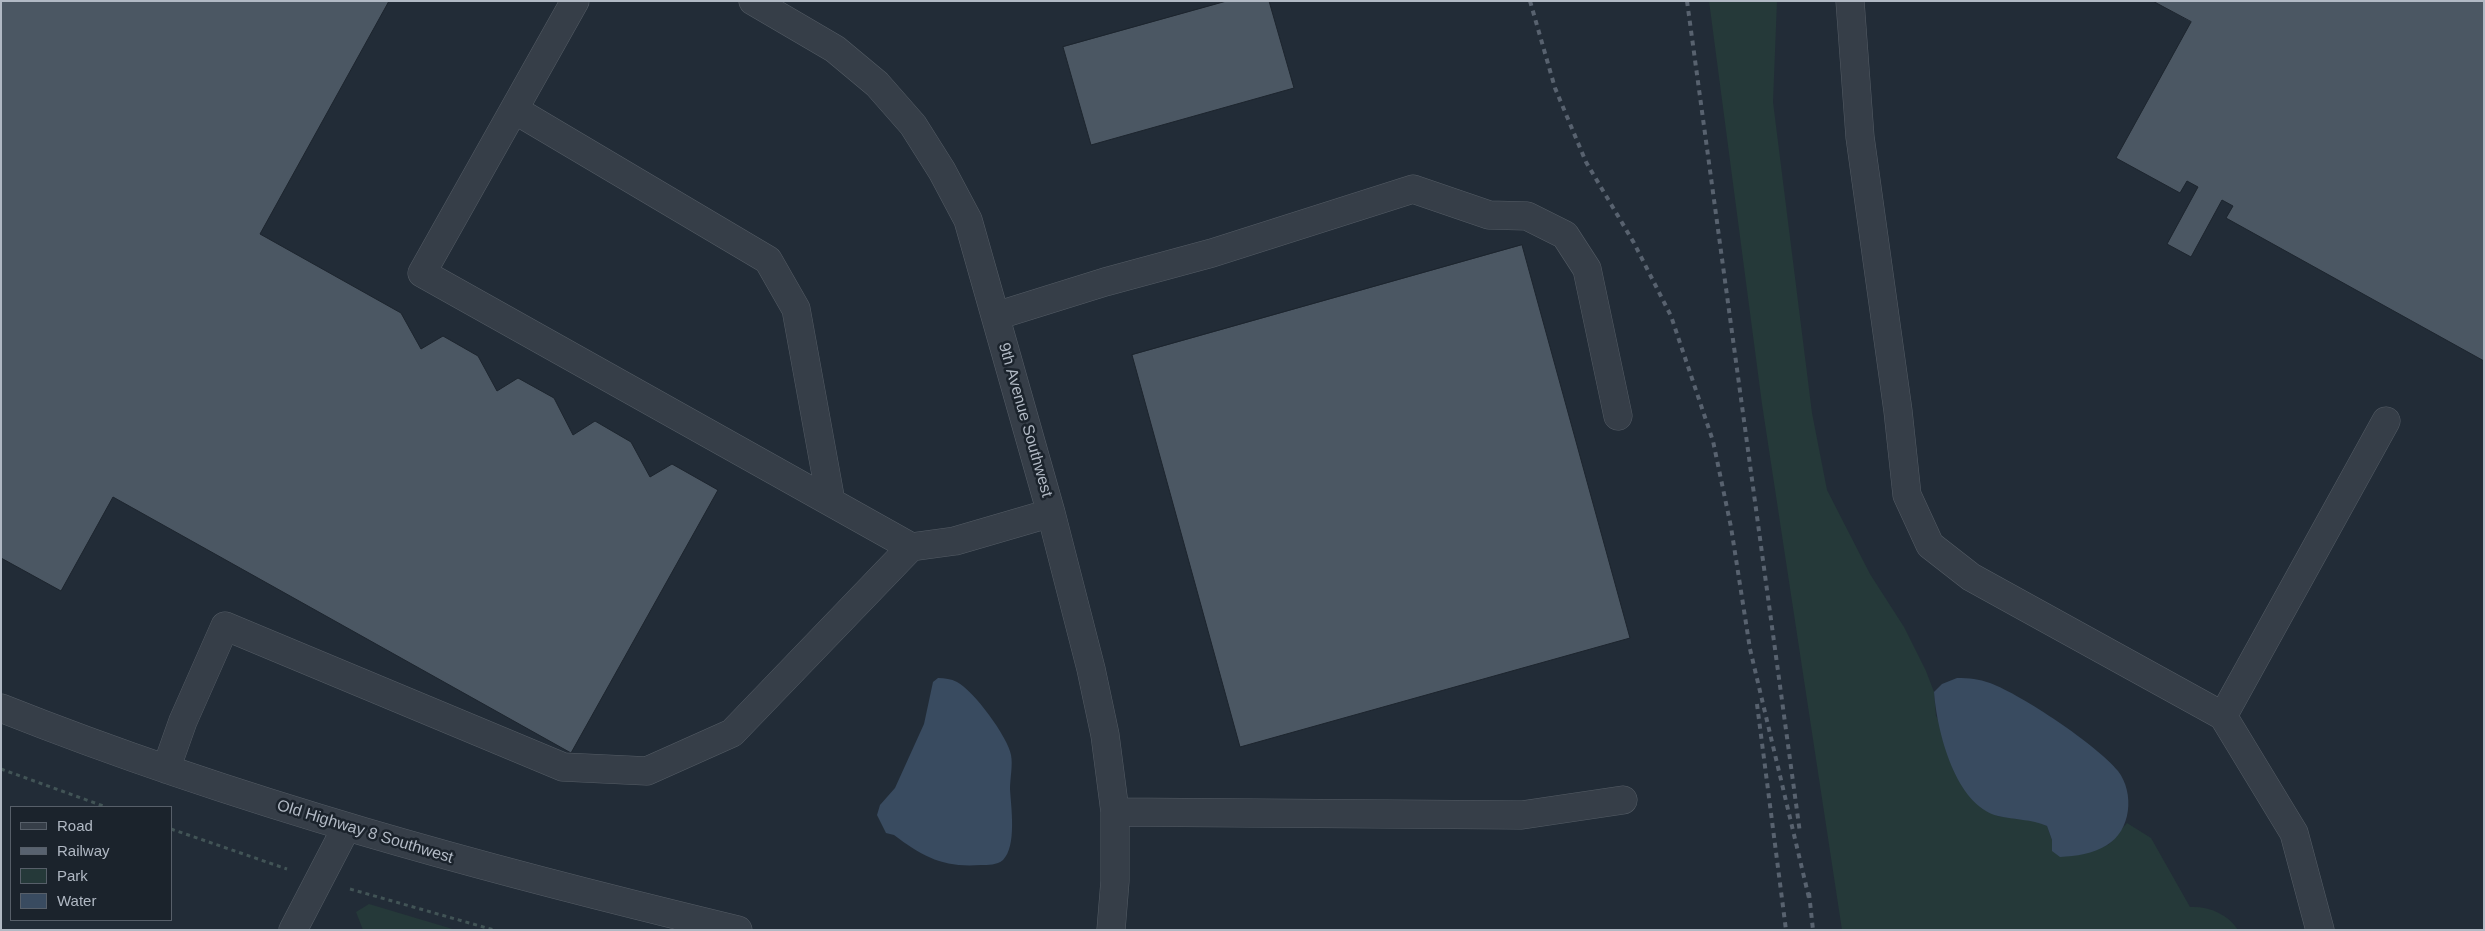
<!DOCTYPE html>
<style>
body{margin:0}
#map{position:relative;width:2485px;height:931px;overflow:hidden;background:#222c37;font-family:Helvetica,sans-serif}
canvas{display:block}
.frame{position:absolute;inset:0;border:2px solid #b1b9c4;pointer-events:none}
.legend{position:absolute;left:10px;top:806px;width:162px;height:115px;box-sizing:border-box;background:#1b232c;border:1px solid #575f69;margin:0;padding:6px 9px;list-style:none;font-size:15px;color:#b1b9c4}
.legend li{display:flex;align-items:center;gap:10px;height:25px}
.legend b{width:25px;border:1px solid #575f69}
</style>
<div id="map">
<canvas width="2485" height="931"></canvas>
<div class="frame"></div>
<ul class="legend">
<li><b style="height:6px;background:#363e48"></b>Road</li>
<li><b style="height:6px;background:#58626f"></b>Railway</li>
<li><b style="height:14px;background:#253939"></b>Park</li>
<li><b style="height:14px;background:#394b60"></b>Water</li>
</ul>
</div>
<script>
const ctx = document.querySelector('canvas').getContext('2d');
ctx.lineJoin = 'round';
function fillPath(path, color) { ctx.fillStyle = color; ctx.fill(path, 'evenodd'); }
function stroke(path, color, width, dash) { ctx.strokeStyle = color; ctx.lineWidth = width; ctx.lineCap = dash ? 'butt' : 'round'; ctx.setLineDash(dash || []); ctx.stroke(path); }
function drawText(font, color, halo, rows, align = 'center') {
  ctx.font = font + ' Helvetica,sans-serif'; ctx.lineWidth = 5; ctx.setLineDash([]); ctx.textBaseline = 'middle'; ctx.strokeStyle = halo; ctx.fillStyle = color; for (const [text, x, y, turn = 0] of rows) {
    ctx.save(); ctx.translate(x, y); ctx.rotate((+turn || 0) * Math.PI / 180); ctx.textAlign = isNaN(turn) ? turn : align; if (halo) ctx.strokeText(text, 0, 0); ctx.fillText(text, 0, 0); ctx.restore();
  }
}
fillPath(new Path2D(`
 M1709 1H1777L1773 102 1812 413 1827 490 1870 574 1904 627 1926 671 1934 692 1936 716 1997 816 2035 821 2047 826 2052 840V851L2108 845 2127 823 2151 838 2190 907C2209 906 2228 914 2238 930H1842L1762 404Z
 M369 904 456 930H363L356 912Z`), '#253939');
fillPath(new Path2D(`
 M938 678C945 678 951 679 957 682 973 690 1008 737 1011 755 1013 765 1010 778 1010 789 1011 807 1017 846 1003 860 997 865 988 865 981 865 944 868 923 857 894 835L886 833 877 815 880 805 895 788 924 724 933 682Z
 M1957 678C1969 678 1979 679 1990 683 2022 695 2097 745 2118 771 2135 793 2131 831 2107 845 2093 854 2076 856 2060 857L2052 851V840L2047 826C2031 819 2015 820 1998 816 1955 805 1937 731 1934 692L1942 684Z`), '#394b60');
const building = new Path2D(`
 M1 1H389L260 234 401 313 421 349 443 336 478 356 497 391 518 378 554 398 573 435 595 421 631 442 650 477 672 464 718 490 571 753 113 497 61 591 1 558Z
 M1227 1H1269L1294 88 1091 145 1063 47Z
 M2153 1H2484V361L2226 218 2233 206 2222 200 2191 257 2167 244 2198 187 2187 181 2180 193 2116 158 2191 22Z
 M1522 245 1630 638 1240 747 1132 355Z`);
fillPath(building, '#4b5763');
stroke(building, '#1d252e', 1);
const minor = new Path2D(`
 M575 1 422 273 911 547 955 541 1051 513
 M753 1 835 49 877 84 913 125 942 171 968 220 1051 513 1091 669 1105 735 1115 812V881L1111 930
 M1850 1 1860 137 1898 411 1907 495 1930 545 1971 577 2223 716 2294 833 2320 930
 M515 110 768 260 796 309 831 502
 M996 316 1105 282 1212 253 1413 189 1489 215 1527 216 1565 235 1587 269 1618 416
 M1 708C240 803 488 870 738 930
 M2223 716 2386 421
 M166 769 183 721 225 626 563 767 647 771 732 733 911 547
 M1115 812 1522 815 1623 800
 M293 930 346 828`);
stroke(minor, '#545c65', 29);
stroke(new Path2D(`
 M1 769 106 807
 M171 829 287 869
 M350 889 494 930`), '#425456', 3, [4, 4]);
stroke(minor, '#363e48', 28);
stroke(new Path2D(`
 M1530 1 1555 88 1586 162 1634 243 1671 316 1713 441 1731 527 1750 649 1809 898
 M1687 1 1800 833
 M1757 704 1786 930
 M1809 893 1813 930`), '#58626f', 4, [5, 5]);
drawText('16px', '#b1b9c4', '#1b232c', [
 ["9th Avenue Southwest",1025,420,74],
 ["Old Highway 8 Southwest",365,832,17]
]);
</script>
